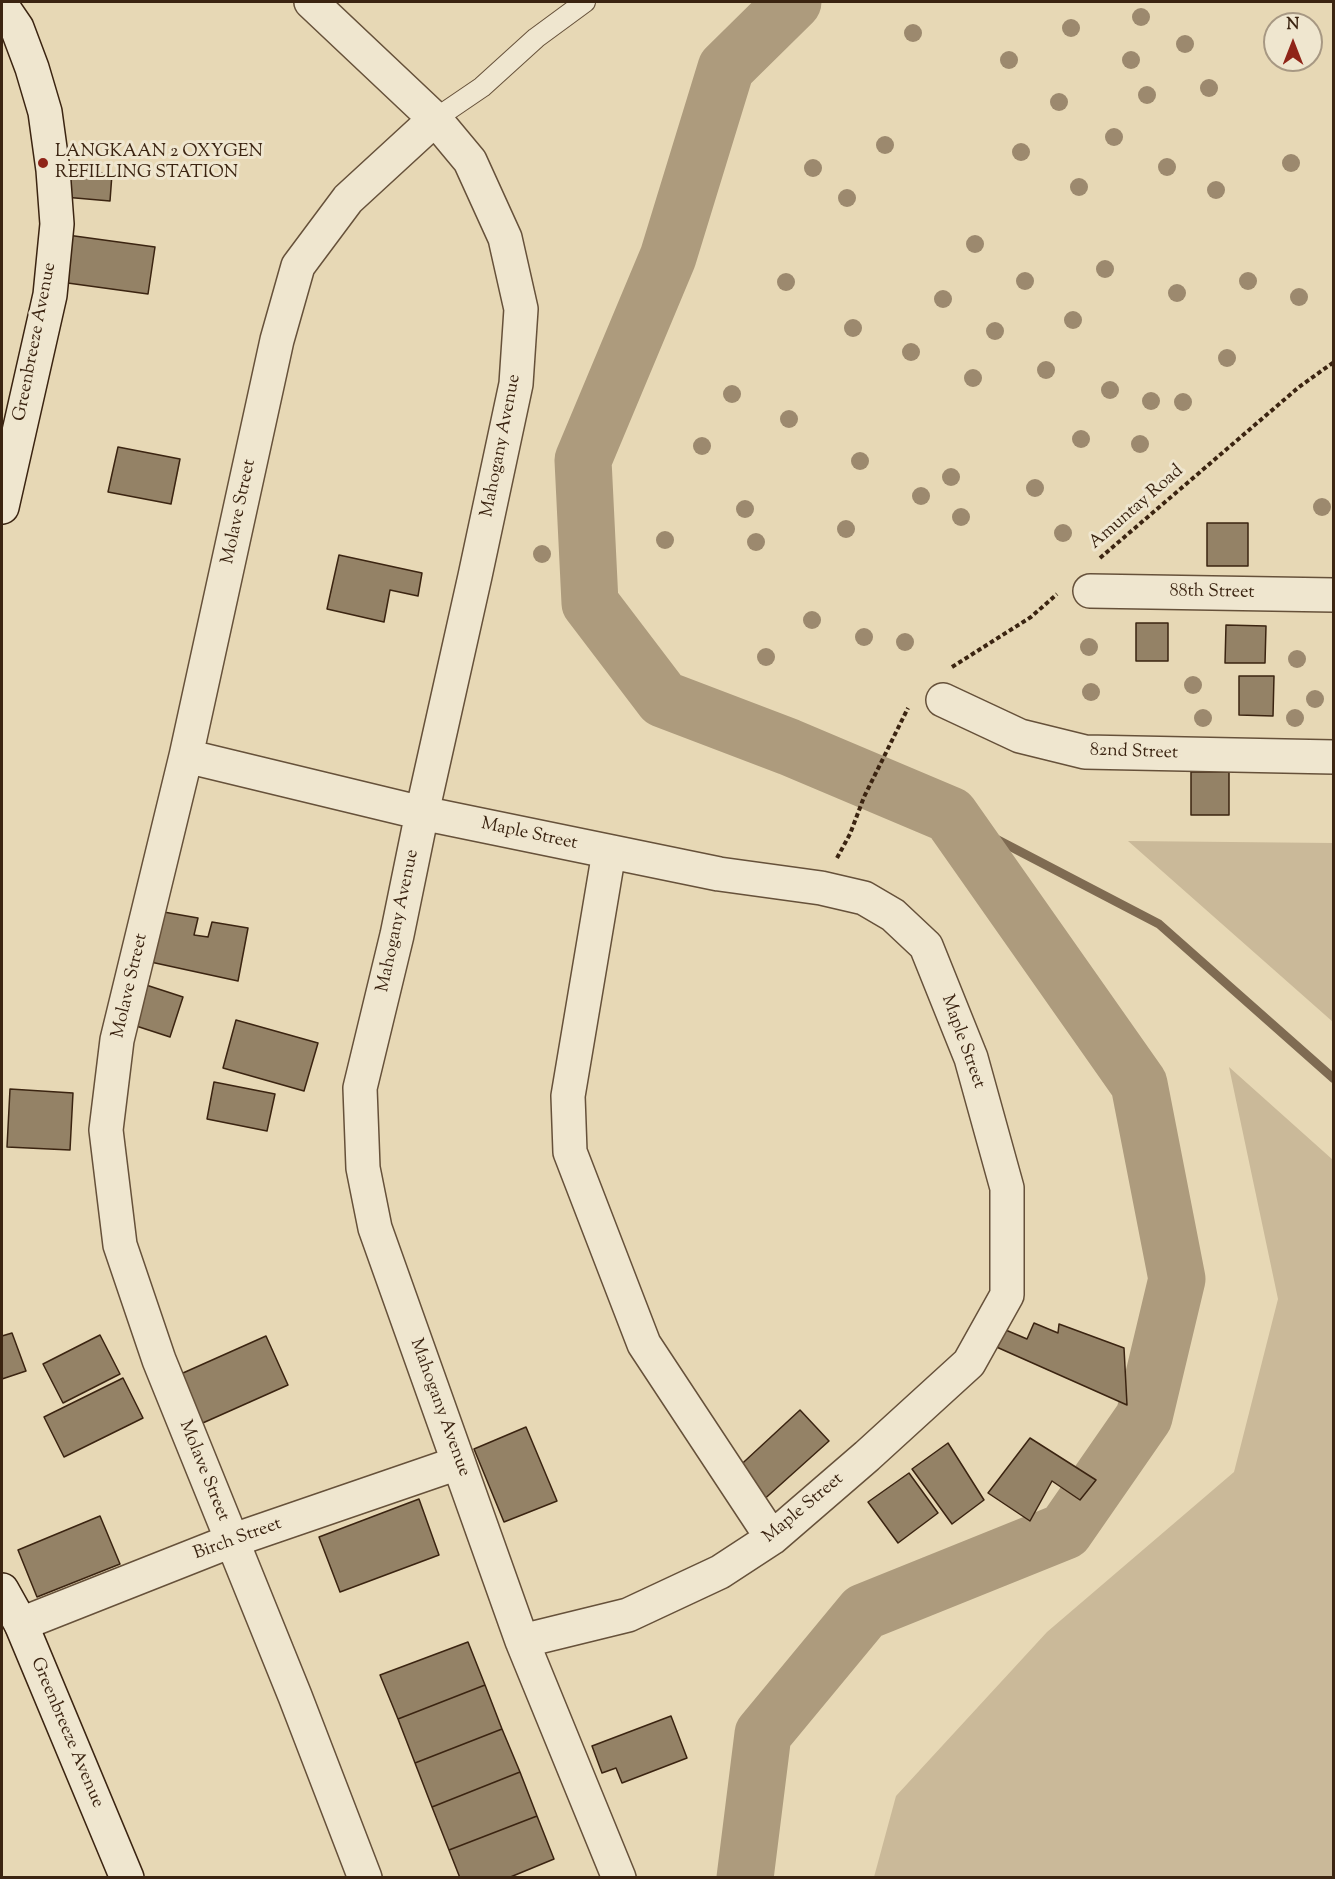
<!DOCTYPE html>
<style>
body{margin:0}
#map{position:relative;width:1335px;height:1879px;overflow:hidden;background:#e7d8b5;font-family:"Sorts Mill Goudy",serif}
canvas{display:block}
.frame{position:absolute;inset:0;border:3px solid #3b2411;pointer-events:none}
.north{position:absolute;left:1263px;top:12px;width:60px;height:60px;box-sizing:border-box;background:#efe6cf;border:2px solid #a79883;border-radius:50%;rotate:0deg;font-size:16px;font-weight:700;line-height:24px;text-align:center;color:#3b2411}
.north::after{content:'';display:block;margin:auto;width:21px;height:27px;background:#8f2418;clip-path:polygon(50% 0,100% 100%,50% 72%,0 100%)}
</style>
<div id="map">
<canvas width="1335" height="1879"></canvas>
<div class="frame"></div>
<div class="north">N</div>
</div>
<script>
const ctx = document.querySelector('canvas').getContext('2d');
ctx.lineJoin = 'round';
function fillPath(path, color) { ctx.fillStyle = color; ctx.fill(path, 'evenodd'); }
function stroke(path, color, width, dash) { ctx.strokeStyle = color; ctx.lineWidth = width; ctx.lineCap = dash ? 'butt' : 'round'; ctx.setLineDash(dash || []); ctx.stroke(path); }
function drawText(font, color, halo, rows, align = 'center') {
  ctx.font = font + ' "Sorts Mill Goudy",serif'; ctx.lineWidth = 6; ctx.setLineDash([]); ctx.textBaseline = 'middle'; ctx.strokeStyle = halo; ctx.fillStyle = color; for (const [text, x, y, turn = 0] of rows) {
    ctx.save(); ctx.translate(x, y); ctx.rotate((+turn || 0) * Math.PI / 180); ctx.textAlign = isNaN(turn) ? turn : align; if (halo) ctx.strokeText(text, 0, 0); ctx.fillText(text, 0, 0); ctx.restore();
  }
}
fillPath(new Path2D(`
 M1128 841 1333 843V1022Z
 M1229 1067 1333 1160V1877H874L896 1796 1047 1632 1234 1472 1278 1299Z`), '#cab999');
stroke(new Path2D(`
 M950 815 1159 924 1334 1079`), '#7f6b52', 9);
stroke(new Path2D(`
 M745 1878 763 1734 864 1612 1065 1531 1144 1417 1177 1279 1139 1084 950 815 789 747 663 699 590 603 583 460 668 257 726 68 793 2`), '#ad9b7d', 57);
const building = new Path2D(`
 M66 171 112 174 110 201 64 197Z
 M60 234 155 247 148 294 53 281Z
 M118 447 180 459 171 504 108 492Z
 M1207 523H1248V566H1207Z
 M339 555 422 573 418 596 390 590 384 622 327 609Z
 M1136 623H1168V661H1136Z
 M1226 625 1266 626 1265 663H1225Z
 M1239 676H1274L1273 716 1239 715Z
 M1191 772H1229V815H1191Z
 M158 911 198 918 194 935 208 937 212 922 248 928 238 981 146 961Z
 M140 983 183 997 170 1037 127 1023Z
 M236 1020 318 1043 304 1091 223 1068Z
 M214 1082 275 1094 267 1131 207 1119Z
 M10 1089 73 1093 70 1150 7 1147Z
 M1034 1323 1058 1333 1059 1324 1124 1348 1127 1405 992 1345 1001 1328 1027 1339Z
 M12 1333 26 1371 2 1379V1336Z
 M100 1335 120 1374 63 1403 43 1364Z
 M266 1336 288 1385 196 1426 174 1377Z
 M123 1378 143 1418 64 1457 44 1417Z
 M800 1410 829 1441 760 1503 732 1473Z
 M526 1427 557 1501 504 1522 474 1449Z
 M1030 1438 1096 1480 1080 1500 1052 1481 1030 1521 988 1493Z
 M948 1443 984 1500 952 1524 912 1469Z
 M909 1473 938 1513 898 1543 868 1502Z
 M419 1499 439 1555 340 1592 319 1537Z
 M100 1516 120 1564 37 1597 18 1550Z
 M468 1642 485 1685 398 1719 380 1675Z
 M485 1685 502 1729 415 1763 398 1719Z
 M671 1716 687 1758 622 1783 616 1768 602 1773 592 1746Z
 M502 1729 520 1772 432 1807 415 1763Z
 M520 1772 537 1816 449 1850 432 1807Z
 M537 1816 554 1859 508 1878H460L449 1850Z`);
fillPath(building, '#948266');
stroke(building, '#3b2411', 1.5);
const lane = new Path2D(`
 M435 119 482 87 536 38 585 2`);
const street = new Path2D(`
 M311 2 435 119 470 161 505 238 521 309 516 384 475 576 422 813 397 935 360 1088 363 1168 375 1228 522 1641 619 1878
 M1090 591 1334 595
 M943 700 1020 736 1085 752 1334 757
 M186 756 422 813 719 874 821 888 864 898 893 915 926 946 971 1058 1007 1188V1295L969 1363 867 1456 772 1538 720 1572 628 1615 522 1641
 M609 852 568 1096 570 1152 644 1344 772 1538
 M21 1624 231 1541 458 1463
 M365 1878 295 1696 159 1360 120 1245 106 1130 117 1040 186 756 277 340 298 266 348 199 435 119`);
const secondary = new Path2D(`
 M2 6 17 28 32 68 45 112 53 170 57 224 50 295 2 507
 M2 1590 21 1624 127 1878`);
stroke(lane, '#66513a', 22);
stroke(street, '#66513a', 36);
stroke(secondary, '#3b2411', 36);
stroke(new Path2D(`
 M1100 558 1299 387 1334 362
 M952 667 1031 617 1057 594
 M837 858 850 834 864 797 908 708`), '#3b2411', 4, [4.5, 3]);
stroke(lane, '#efe6cf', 20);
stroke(street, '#efe6cf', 33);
stroke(secondary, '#efe6cf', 33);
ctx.fillStyle = '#9c896e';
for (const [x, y] of [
 [1141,17],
 [1071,28],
 [913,33],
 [1185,44],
 [1009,60],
 [1131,60],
 [1209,88],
 [1147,95],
 [1059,102],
 [1114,137],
 [885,145],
 [1021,152],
 [1291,163],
 [1167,167],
 [813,168],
 [1079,187],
 [1216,190],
 [847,198],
 [975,244],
 [1105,269],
 [1025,281],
 [1248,281],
 [786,282],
 [1177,293],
 [1299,297],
 [943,299],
 [1073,320],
 [853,328],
 [995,331],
 [911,352],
 [1227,358],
 [1046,370],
 [973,378],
 [1110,390],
 [732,394],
 [1151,401],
 [1183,402],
 [789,419],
 [1081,439],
 [1140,444],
 [702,446],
 [860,461],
 [951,477],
 [1035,488],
 [921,496],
 [1322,507],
 [745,509],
 [961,517],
 [846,529],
 [1063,533],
 [665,540],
 [756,542],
 [542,554],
 [812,620],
 [864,637],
 [905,642],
 [1089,647],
 [766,657],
 [1297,659],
 [1193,685],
 [1091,692],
 [1315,699],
 [1203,718],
 [1295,718]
]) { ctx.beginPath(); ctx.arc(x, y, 9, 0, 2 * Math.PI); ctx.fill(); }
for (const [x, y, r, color] of [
 [43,163,6,"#8f2418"]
]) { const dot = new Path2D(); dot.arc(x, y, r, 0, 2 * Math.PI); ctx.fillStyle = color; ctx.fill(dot); stroke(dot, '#efe6cf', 2); }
drawText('18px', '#3b2411', '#efe6cf', [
 ["LANGKAAN 2 OXYGEN",55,153],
 ["REFILLING STATION",55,174]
], 'left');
drawText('18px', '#3b2411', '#efe6cf', [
 ["Greenbreeze Avenue",36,342,-79],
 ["Mahogany Avenue",502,446,-79],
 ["Amuntay Road",1137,508,-41],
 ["Molave Street",240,512,-78],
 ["88th Street",1212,593,1],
 ["82nd Street",1134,753,2],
 ["Maple Street",529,835,12],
 ["Mahogany Avenue",399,921,-78],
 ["Molave Street",131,986,-77],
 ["Maple Street",962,1042,70],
 ["Mahogany Avenue",439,1408,70],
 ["Molave Street",203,1471,68],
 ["Maple Street",804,1509,-40],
 ["Birch Street",238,1540,-20],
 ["Greenbreeze Avenue",66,1733,67]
]);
</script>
